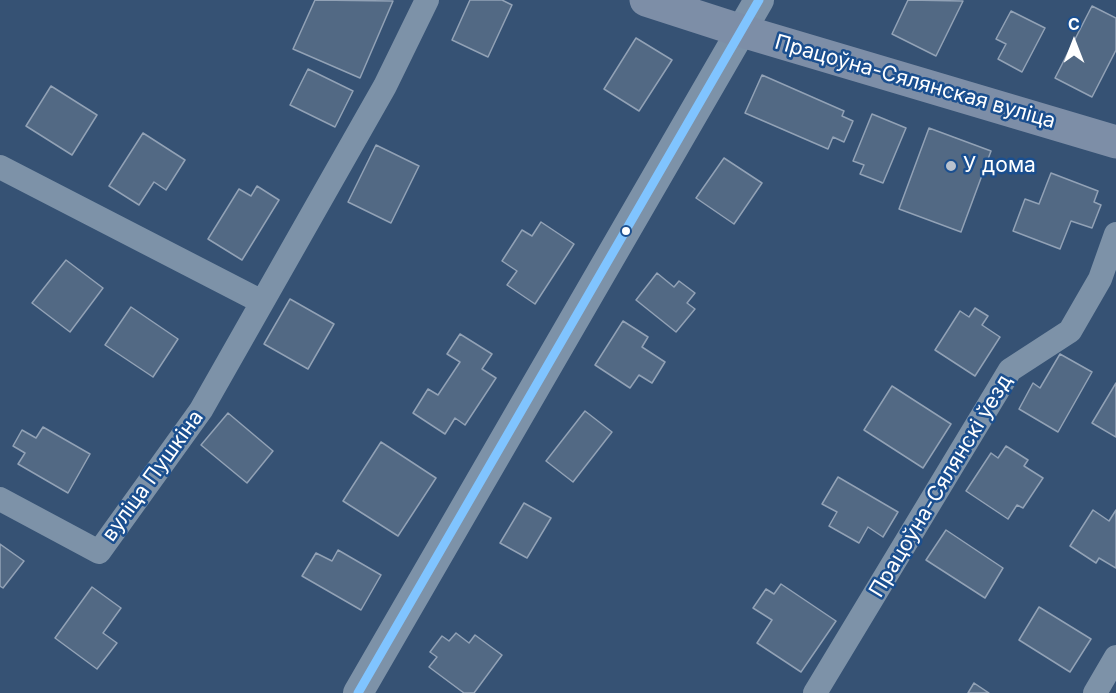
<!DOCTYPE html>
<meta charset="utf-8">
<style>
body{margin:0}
#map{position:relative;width:1116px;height:693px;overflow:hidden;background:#365274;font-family:Inter,sans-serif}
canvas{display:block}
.north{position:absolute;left:1044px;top:12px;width:60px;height:60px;-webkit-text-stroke:4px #1b4f8f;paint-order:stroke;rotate:0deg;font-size:16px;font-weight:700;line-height:24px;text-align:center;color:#fff}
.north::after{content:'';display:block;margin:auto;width:21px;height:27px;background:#fff;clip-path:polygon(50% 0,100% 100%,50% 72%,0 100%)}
</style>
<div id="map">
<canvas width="1116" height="693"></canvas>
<div class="north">С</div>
</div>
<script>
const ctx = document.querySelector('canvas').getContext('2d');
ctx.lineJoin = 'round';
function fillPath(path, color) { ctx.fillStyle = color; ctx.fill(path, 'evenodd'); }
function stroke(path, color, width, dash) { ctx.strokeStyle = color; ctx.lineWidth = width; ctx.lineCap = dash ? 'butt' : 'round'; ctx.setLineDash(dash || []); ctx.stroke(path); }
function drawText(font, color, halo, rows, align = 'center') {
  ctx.font = font + ' Inter,sans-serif'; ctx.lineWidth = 5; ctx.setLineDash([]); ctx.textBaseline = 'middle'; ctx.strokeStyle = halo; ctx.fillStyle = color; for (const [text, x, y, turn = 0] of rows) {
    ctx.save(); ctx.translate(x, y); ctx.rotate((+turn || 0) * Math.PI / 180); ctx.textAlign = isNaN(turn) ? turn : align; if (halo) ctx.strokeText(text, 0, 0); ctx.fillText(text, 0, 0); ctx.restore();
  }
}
const building = new Path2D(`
 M315 0 393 1 360 78 293 49Z
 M470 0H502L512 5 488 57 452 40Z
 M908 0 963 1 936 56 892 34Z
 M1092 6 1116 18V50L1092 97 1055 78Z
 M1011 11 1045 28 1022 72 998 59 1006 44 996 39Z
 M636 38 672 60 639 111 604 89Z
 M308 69 353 91 335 127 290 105Z
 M762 75 844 111 842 116 853 121 844 142 833 137 828 149 745 113Z
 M51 86 97 115 72 155 26 126Z
 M872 114 906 128 883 183 860 174 864 165 853 161Z
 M929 128 991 151 961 232 899 209Z
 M143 133 185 160 166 190 154 182 139 205 109 186Z
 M376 145 419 166 391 223 348 202Z
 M724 158 762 183 734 224 696 198Z
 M1051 173 1098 191 1094 202 1101 205 1092 228 1071 221 1060 249 1013 231 1025 199 1039 204Z
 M257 186 279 200 242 260 208 239 239 189 251 196Z
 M541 222 574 244 535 304 507 285 517 271 502 261 522 230 532 236Z
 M66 260 103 288 70 332 32 303Z
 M657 273 674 287 679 281 695 293 687 303 695 309 676 332 636 300Z
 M290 299 334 324 308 369 264 344Z
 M131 307 178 339 153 377 105 345Z
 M975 308 988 316 982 325 1000 337 975 376 935 350 960 311 969 317Z
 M623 321 648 337 642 347 665 362 652 383 639 375 630 388 595 365Z
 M460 334 492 354 482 369 496 378 465 425 455 418 445 434 413 413 428 389 438 395 460 362 447 354Z
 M1060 354 1092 372 1058 432 1019 409 1033 383 1040 388Z
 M1116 383V437L1092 423Z
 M892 386 951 424 923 468 864 430Z
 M585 411 612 432 573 482 546 461Z
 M228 413 273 451 247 483 201 445Z
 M43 427 90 454 68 493 18 464 25 453 13 446 22 430 36 438Z
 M381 442 436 478 398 536 343 501Z
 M1006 446 1028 460 1024 466 1043 478 1023 508 1017 505 1008 519 966 491 991 453 998 458Z
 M838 477 898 512 883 537 868 527 859 543 829 526 837 512 822 504Z
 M524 503 551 518 527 558 500 543Z
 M1093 510 1109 521 1116 510V568L1099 558 1096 563 1070 546Z
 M946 530 1003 568 985 598 926 560Z
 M0 544 24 561 3 588 0 586Z
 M338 550 381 575 361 610 302 576 316 553 332 561Z
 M781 584 836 621 801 672 757 643 772 620 753 608 766 589 774 594Z
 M92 587 121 608 103 633 117 643 97 669 55 638Z
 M1039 607 1091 639 1070 672 1019 640Z
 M456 633 469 643 475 635 502 655 474 693H464L429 667 437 657 430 652 442 636 449 641Z
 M974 683 989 693H968Z`);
fillPath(building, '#526984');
stroke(building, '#92a2b6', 1.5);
stroke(new Path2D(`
 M0 167 262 302
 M0 499 99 552 201 410 385 86 427 0
 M815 693 1010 370 1070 331 1100 279 1116 234
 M1095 693 1116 657`), '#7d92a8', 24);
stroke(new Path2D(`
 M358 693 759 0`), '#7d92a8', 30);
stroke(new Path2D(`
 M646 0 742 31 1116 142`), '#7d8ea7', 33);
stroke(new Path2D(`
 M358 693 759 0`), '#80c4ff', 9);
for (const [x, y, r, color] of [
 [951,166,6,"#b9c2ce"],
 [626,231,5,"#fff"]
]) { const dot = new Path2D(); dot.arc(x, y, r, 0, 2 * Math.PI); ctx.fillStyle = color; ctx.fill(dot); stroke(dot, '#1b4f8f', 2); }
drawText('21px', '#fff', '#1b4f8f', [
 ["Працоўна-Сялянская вуліца",915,82,16],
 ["вуліца Пушкіна",153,476,-54],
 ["Працоўна-Сялянскі ўезд",941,486,-59]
]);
drawText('21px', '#fff', '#1b4f8f', [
 ["У дома",963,166]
], 'left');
</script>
